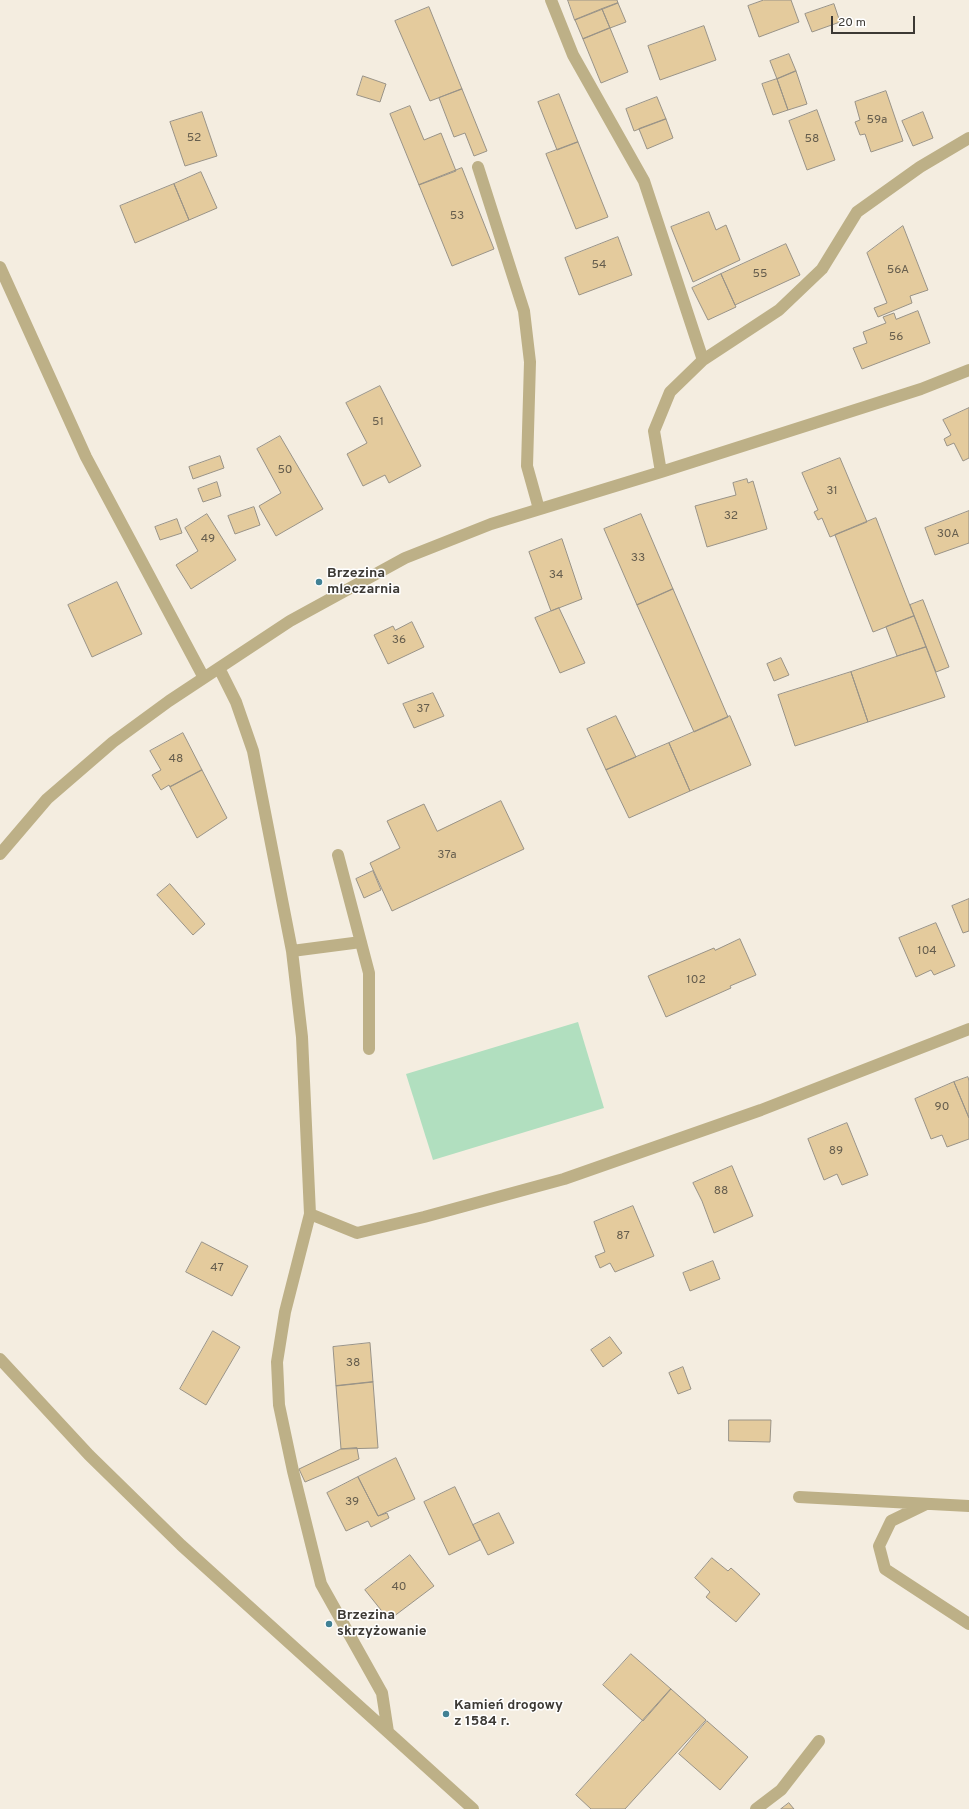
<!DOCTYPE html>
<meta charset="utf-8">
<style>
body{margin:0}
#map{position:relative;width:969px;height:1809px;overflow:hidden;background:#f4ede0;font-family:Overpass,sans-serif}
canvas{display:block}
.scale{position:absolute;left:831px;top:16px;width:84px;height:18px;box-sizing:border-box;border:2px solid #3c3934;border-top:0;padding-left:5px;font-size:12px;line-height:14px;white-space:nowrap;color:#3c3934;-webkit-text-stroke:3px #fff;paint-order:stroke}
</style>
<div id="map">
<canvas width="969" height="1809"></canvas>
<div class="scale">20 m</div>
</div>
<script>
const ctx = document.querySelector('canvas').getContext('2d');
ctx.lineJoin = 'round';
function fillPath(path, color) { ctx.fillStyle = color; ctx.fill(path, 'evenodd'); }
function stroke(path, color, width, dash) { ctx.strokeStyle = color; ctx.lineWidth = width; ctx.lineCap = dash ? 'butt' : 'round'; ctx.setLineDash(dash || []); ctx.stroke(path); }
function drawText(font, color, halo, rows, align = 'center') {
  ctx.font = font + ' Overpass,sans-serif'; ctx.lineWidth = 3; ctx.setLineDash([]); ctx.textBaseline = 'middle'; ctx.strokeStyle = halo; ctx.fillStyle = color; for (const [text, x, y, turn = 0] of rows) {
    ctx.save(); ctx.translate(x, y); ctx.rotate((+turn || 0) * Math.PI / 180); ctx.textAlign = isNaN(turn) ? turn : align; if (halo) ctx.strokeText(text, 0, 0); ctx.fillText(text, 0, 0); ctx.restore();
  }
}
fillPath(new Path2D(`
 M578 1022 604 1108 433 1160 406 1074Z`), '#b1dfbf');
const building = new Path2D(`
 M568 0H617L618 3 575 20Z
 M764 0H791L799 22 759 37 748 6Z
 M618 3 626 22 610 28 602 9Z
 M834 4 840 22 812 32 805 14Z
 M429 7 462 89 430 101 395 21Z
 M602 9 610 28 583 39 575 20Z
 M704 26 716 60 660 80 648 46Z
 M610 28 628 72 601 83 583 39Z
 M789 54 796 71 777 79 770 61Z
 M796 71 807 104 788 110 777 79Z
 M363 76 386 84 380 102 357 95Z
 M777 79 788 110 773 115 762 84Z
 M462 89 487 151 474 156 465 133 454 137 439 98Z
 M886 91 903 141 871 152 865 134 860 135 855 122 860 120 855 102Z
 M559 94 578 142 557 150 538 102Z
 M657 97 666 119 634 131 626 109Z
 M410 106 424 140 441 133 456 171 419 185 390 114Z
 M817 110 835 160 807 170 789 121Z
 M202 112 217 156 185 166 170 122Z
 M923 112 933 138 913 146 902 121Z
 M666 119 673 138 647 149 639 129Z
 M578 142 608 217 576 229 546 154Z
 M462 168 494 249 452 266 419 185Z
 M201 172 217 208 189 220 174 184Z
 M174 184 189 220 135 243 120 206Z
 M709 212 716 230 726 225 740 260 693 282 671 227Z
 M903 226 928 290 910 296 912 303 878 317 874 308 887 303 867 253Z
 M618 237 632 275 579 295 565 258Z
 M786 244 800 275 735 305 721 274Z
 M721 274 736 307 708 320 692 288Z
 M918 311 930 343 862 369 853 348 867 343 863 332 886 323 883 317 894 313 896 319Z
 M380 386 421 466 389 483 385 475 363 486 347 454 367 443 346 403Z
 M969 408V458L963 461 954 443 947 446 944 439 951 435 943 420Z
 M280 436 323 509 276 536 259 506 281 493 257 449Z
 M220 456 224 468 193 479 189 467Z
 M840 458 867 522 830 537 822 518 818 520 814 512 818 510 802 473Z
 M747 479 748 483 753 481 767 529 707 547 695 506 736 495 733 483Z
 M217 482 221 496 203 502 198 489Z
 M254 507 260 525 235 534 228 516Z
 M969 511V543L935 555 925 528Z
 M207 514 236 560 191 589 176 565 198 551 185 528Z
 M641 514 673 589 637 605 604 529Z
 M876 518 914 616 873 632 835 535Z
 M177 519 182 533 160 540 155 527Z
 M562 539 582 599 551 611 529 552Z
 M117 582 142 634 92 657 68 605Z
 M673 589 728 717 694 732 637 605Z
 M923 600 949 667 936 672 910 605Z
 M559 608 585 663 560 673 535 618Z
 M914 616 926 647 897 656 886 627Z
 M412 622 424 647 388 664 374 635 393 626 395 630Z
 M926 647 945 697 868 722 851 672Z
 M781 658 789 675 774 681 767 664Z
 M851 672 868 722 795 746 778 695Z
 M433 693 444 716 414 728 403 704Z
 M616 716 636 757 606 770 587 729Z
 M730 716 751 765 690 791 669 743Z
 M183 733 202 770 170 787 169 785 161 790 152 775 161 770 150 751Z
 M669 743 690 791 629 818 606 770Z
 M202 770 227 818 197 838 170 787Z
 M501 801 524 849 392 911 370 863 400 848 387 821 424 804 437 831Z
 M373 871 381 890 364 898 356 879Z
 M170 884 205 924 193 935 157 895Z
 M969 899V931L963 933 952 906Z
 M936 923 955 966 934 975 931 970 916 977 899 938Z
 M740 939 756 975 730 986 731 988 666 1017 648 976 714 948 715 950Z
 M968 1077 969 1081V1118L954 1082Z
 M954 1082 969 1118V1139L947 1147 942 1135 931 1139 915 1099Z
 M847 1123 868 1175 842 1185 837 1174 824 1180 808 1139Z
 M732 1166 753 1216 714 1233 702 1201 693 1183Z
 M633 1206 654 1256 615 1272 610 1263 600 1268 595 1256 605 1252 594 1222Z
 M202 1242 248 1266 232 1296 186 1272Z
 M713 1261 720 1279 690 1291 683 1273Z
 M213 1331 240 1347 206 1405 180 1389Z
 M610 1337 622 1353 603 1367 591 1350Z
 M370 1343 373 1382 336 1386 333 1347Z
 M683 1367 691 1389 678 1394 669 1373Z
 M373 1382 378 1448 341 1449 336 1386Z
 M729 1420H771L770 1442 729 1441Z
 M357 1448 359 1459 305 1482 299 1469 341 1449Z
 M396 1458 415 1499 378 1516 358 1477Z
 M358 1477 378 1516 387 1513 389 1518 371 1527 368 1521 346 1531 327 1493Z
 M455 1487 480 1540 449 1555 424 1502Z
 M499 1513 514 1543 488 1555 473 1525Z
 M410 1555 434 1586 389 1620 365 1590Z
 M712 1558 728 1571 731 1568 760 1594 736 1622 706 1597 710 1592 695 1578Z
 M631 1654 671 1689 643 1721 603 1685Z
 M671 1689 706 1720 625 1809H591L576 1795Z
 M707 1721 748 1757 720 1790 679 1754Z
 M789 1803 794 1809H781Z`);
fillPath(building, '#e4cb9d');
stroke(building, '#999387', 1);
stroke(new Path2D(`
 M551 0 573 55 644 181 703 360
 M478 167 524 311 530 362 527 466 539 509
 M0 267 86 457 204 678
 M661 472 654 431 670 392 703 360 779 310 822 269 857 212 920 167 969 138
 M219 668 236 702 253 751 292 951 302 1037 310 1214 285 1312 277 1362 279 1405 293 1471 321 1584 382 1693 388 1732
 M0 854 47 799 113 742 169 701 290 621 405 558 491 524 661 472 921 389 969 370
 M338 855 369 973V1049
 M292 951 361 942
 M310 1214 357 1233 424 1217 564 1179 761 1110 969 1029
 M0 1359 89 1455 181 1545 473 1809
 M799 1497 969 1506
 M926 1504 891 1521 879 1546 885 1569 969 1624
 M756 1809 781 1790 819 1741`), '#bdb087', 12);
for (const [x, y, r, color] of [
 [319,582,4,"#418194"],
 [329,1624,4,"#418194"],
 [446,1714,4,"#418194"]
]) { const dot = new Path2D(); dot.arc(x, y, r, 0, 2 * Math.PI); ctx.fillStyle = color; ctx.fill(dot); stroke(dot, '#fff', 1.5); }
drawText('12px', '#665e4e', null, [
 ["59a",877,121],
 ["52",194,139],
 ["58",812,140],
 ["53",457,217],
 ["54",599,266],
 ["56A",898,271],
 ["55",760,275],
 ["56",896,338],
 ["51",378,423],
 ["50",285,471],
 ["31",832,492],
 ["32",731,517],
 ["30A",948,535],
 ["49",208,540],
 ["33",638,559],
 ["34",556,576],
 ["36",399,641],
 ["37",423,710],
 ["48",176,760],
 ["37a",447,856],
 ["104",927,952],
 ["102",696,981],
 ["90",942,1108],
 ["89",836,1152],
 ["88",721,1192],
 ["87",623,1237],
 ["47",217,1269],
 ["38",353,1364],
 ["39",352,1503],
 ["40",399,1588]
]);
drawText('bold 14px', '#3c3934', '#fff', [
 ["Brzezina",327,574],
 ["mleczarnia",327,590],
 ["Brzezina",337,1616],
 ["skrzyżowanie",337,1632],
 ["Kamień drogowy",454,1706],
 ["z 1584 r.",454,1722]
], 'left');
</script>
